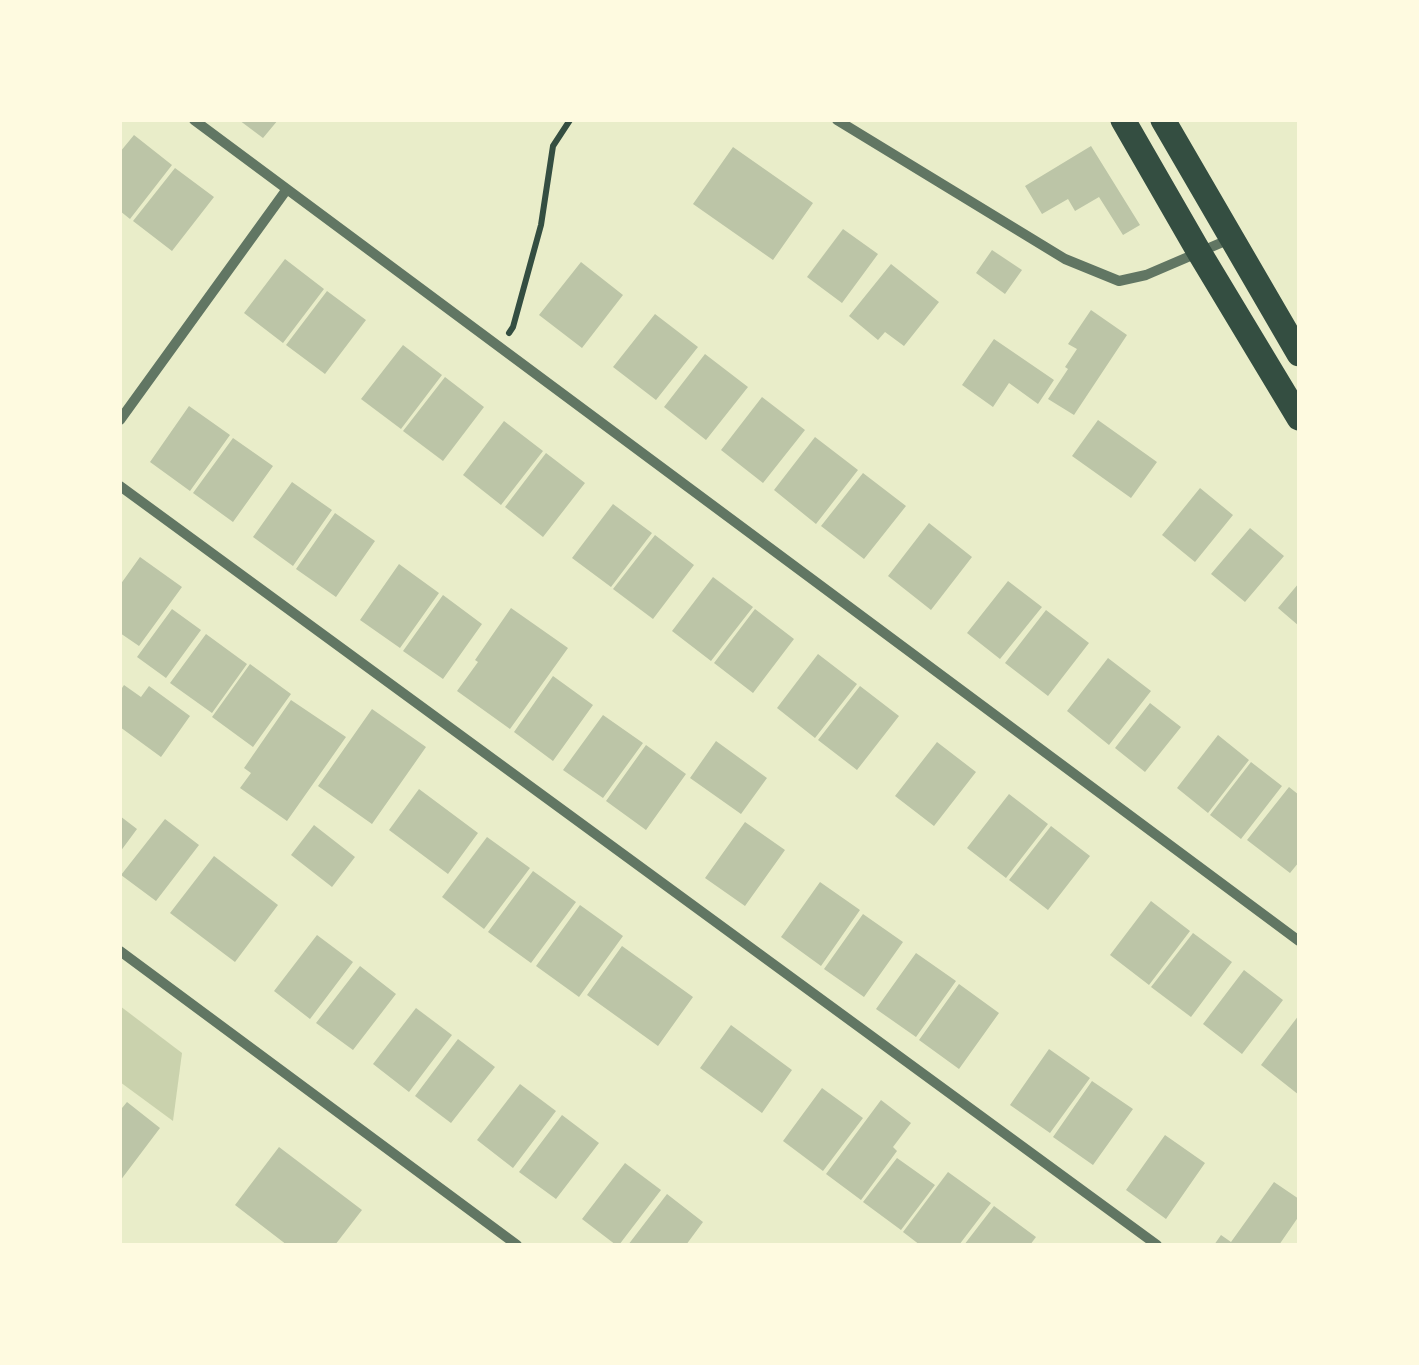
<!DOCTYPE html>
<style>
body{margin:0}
#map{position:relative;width:1419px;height:1365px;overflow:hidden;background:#e9edc9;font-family:Commissioner,sans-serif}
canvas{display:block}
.frame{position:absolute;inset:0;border:122px solid #fefae0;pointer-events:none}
</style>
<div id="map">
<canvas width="1419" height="1365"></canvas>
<div class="frame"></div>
</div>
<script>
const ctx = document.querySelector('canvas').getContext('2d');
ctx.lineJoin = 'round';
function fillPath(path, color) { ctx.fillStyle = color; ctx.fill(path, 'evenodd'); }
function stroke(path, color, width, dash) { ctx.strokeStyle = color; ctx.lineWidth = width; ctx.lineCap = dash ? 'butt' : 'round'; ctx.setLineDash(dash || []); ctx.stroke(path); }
fillPath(new Path2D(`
 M120 1006 182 1053 173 1121 120 1082Z`), '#cad2ad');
fillPath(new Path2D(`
 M239 120H278L263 138Z
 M134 135 172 165 130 219 120 211V152Z
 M1091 146 1140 225 1123 235 1099 197 1075 211 1068 199 1042 214 1025 186Z
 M733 147 813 203 773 260 693 204Z
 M175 168 214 197 172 251 133 221Z
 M843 229 878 254 842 303 807 277Z
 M992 250 1022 270 1005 294 976 273Z
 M285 259 324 289 283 343 244 313Z
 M581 262 623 295 582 348 539 315Z
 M891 264 939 302 904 346 885 332 878 340 849 316Z
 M327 291 366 320 325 374 286 345Z
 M1091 310 1127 335 1074 415 1048 399 1068 369 1065 367 1077 349 1068 344Z
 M655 314 698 347 656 400 613 367Z
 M994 339 1054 380 1038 404 1009 383 993 407 962 385Z
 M403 345 442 375 401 429 361 399Z
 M705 354 748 387 706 440 664 407Z
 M445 377 484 407 443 461 403 431Z
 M762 397 805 430 763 483 721 450Z
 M189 406 230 435 190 491 150 462Z
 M1098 420 1157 462 1131 498 1072 456Z
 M504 421 543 451 501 505 463 475Z
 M815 437 858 470 816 524 774 490Z
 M233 438 273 466 233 522 193 493Z
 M546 453 585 483 543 537 505 507Z
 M863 473 906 506 864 559 821 526Z
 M292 482 332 510 293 566 253 537Z
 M1200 488 1233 515 1195 562 1162 535Z
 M613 504 652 533 611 587 572 558Z
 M335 513 375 541 336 597 296 569Z
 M929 523 972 557 931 610 888 576Z
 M1250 528 1284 556 1245 602 1211 574Z
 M655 535 694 565 653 619 613 589Z
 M140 557 182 587 139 646 120 633V585Z
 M399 564 439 593 400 648 360 620Z
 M713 577 753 607 711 661 672 631Z
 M1008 581 1042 607 1000 659 967 633Z
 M1299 583V626L1278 608Z
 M443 595 482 624 443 679 403 651Z
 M511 608 568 648 510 729 457 691 478 662 475 660Z
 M172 609 201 630 166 678 137 657Z
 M755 609 794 639 753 693 714 663Z
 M1046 610 1089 643 1048 696 1005 663Z
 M206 634 247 664 212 713 170 683Z
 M818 654 857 684 815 738 777 708Z
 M1108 658 1151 691 1109 745 1067 711Z
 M250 664 291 694 253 747 212 717Z
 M553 676 593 705 553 761 514 732Z
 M124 685 141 697 149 686 190 716 161 757 120 727V691Z
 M860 686 899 716 857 770 818 740Z
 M291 700 346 737 287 821 240 788 251 773 244 768Z
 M1150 703 1181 727 1145 772 1115 748Z
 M372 709 426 747 372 824 318 786Z
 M603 715 643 743 603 798 563 770Z
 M1218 735 1249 760 1208 813 1177 788Z
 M716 741 767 778 741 814 690 778Z
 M937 742 976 772 934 826 895 796Z
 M646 745 686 774 646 830 606 801Z
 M1251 762 1282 786 1241 839 1210 815Z
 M1289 787 1299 795V862L1290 873 1247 840Z
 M419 789 478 833 448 874 389 830Z
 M1009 794 1048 824 1006 878 967 848Z
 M120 816 137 829 120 852Z
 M165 819 199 845 156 901 121 875Z
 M745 822 785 850 745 906 705 878Z
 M314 825 355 857 332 887 291 855Z
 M1051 826 1090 856 1048 910 1009 880Z
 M487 837 530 868 484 929 442 897Z
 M214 856 278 905 235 962 170 913Z
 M533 871 576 902 531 963 488 932Z
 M820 882 860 910 821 966 781 937Z
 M1151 901 1190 931 1149 985 1110 955Z
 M580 905 623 936 579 997 536 966Z
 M863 914 903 942 864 997 824 969Z
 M1193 933 1232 962 1191 1017 1151 987Z
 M317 935 353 962 310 1019 274 991Z
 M622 946 693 997 658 1046 587 995Z
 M916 953 956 981 916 1037 876 1009Z
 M360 966 396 994 353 1050 316 1023Z
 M1244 970 1283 1000 1242 1054 1203 1024Z
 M959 984 999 1013 959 1069 919 1040Z
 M416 1008 452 1035 409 1092 373 1064Z
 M1299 1015V1095L1261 1065Z
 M731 1025 792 1070 762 1113 700 1068Z
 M458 1039 495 1067 451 1123 415 1096Z
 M1049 1049 1090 1078 1050 1133 1010 1105Z
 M1092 1081 1133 1109 1093 1165 1053 1137Z
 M520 1084 556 1111 513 1168 477 1140Z
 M822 1088 863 1118 823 1171 783 1141Z
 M881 1100 911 1123 893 1147 897 1151 861 1200 826 1174Z
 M127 1102 160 1128 120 1181V1106L122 1108Z
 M562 1115 599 1143 556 1199 519 1172Z
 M1165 1135 1205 1163 1166 1219 1126 1190Z
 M279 1147 362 1210 335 1245H287L235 1205Z
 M897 1158 935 1185 901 1230 863 1202Z
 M625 1163 661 1190 619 1245H616L582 1219Z
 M948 1172 991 1203 959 1245H920L903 1232Z
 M1274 1182 1299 1199V1216L1279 1245H1214L1221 1235 1231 1242Z
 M667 1194 703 1222 686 1245H628Z
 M994 1206 1036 1237 1030 1245H964Z`), '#bcc5a7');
stroke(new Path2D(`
 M509 333 513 327 541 225 553 146 570 120`), '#344e41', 6);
stroke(new Path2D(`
 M194 120 1299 941
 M837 120 1065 259 1119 281 1146 275 1230 239
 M120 420 287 189
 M120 486 1157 1245
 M120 951 517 1245`), '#617663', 10);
stroke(new Path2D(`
 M1123 120 1199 252 1299 418
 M1163 120 1299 354`), '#344e41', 25);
</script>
